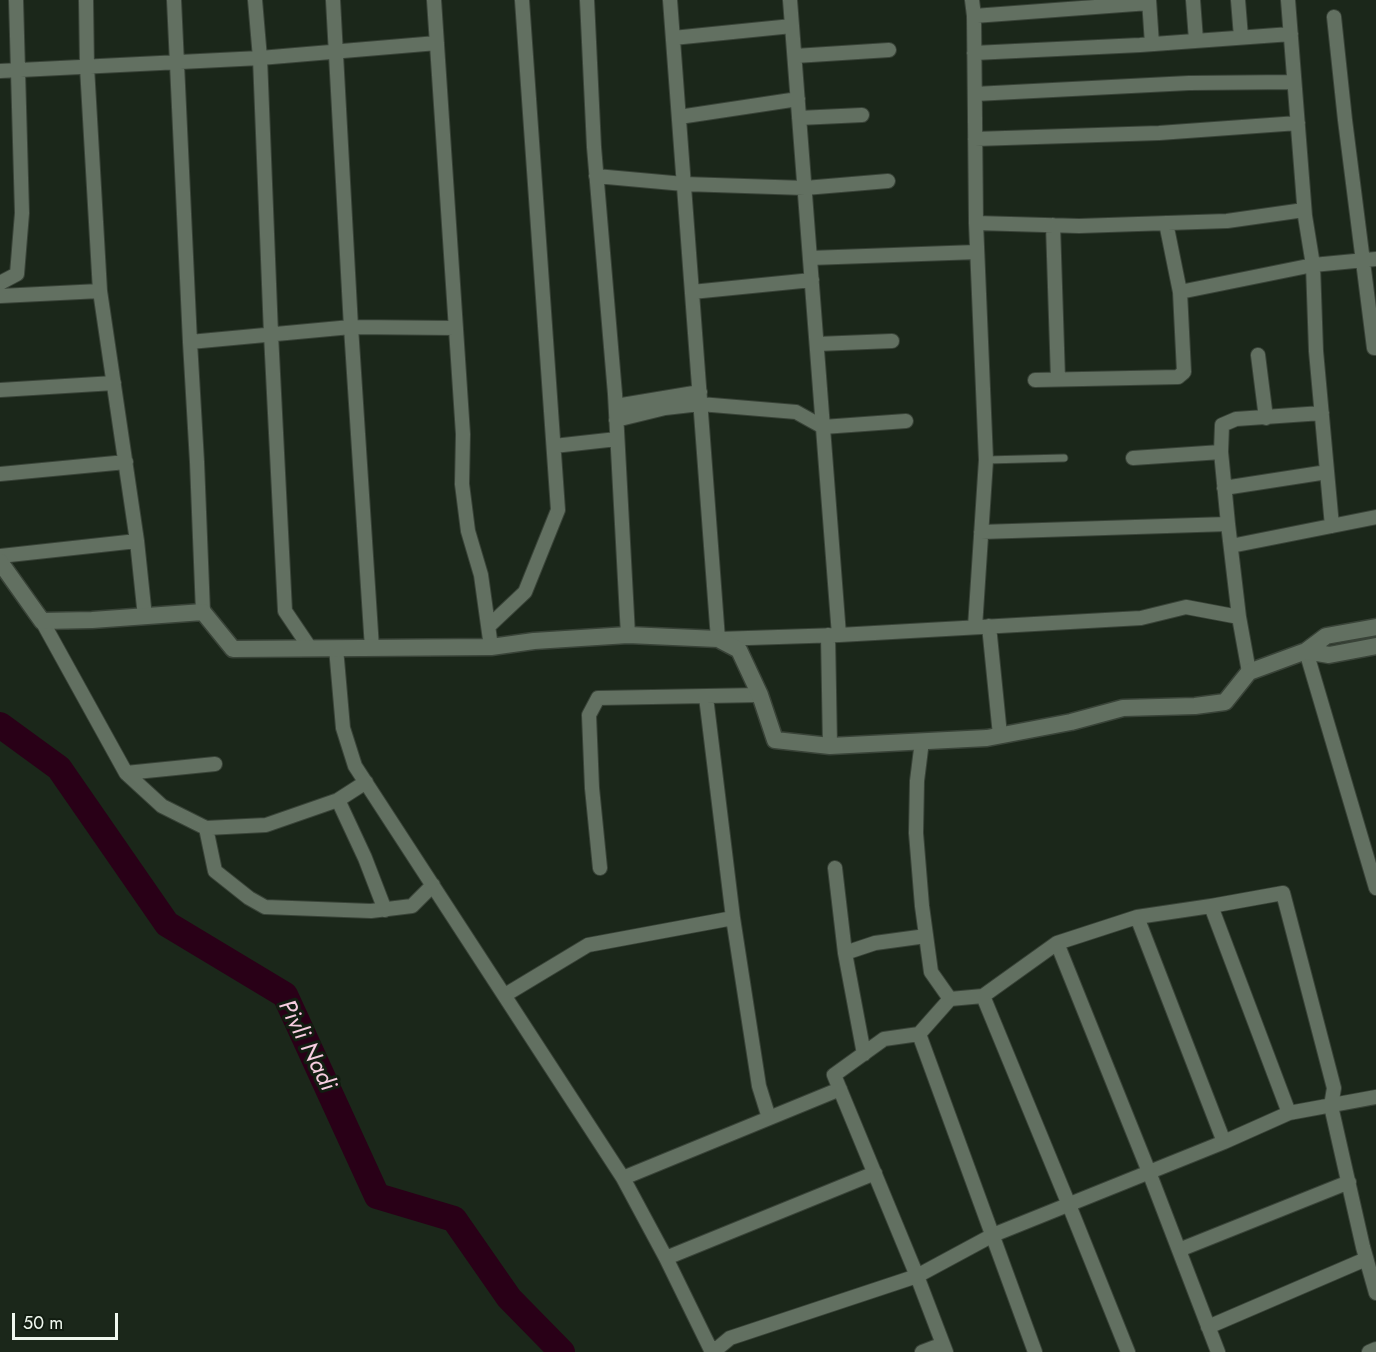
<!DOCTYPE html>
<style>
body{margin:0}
#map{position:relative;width:1376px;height:1352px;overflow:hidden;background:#1b271a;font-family:Jost,sans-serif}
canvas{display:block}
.scale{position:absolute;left:12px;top:1313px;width:106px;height:27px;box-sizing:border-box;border:3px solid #f0f8ef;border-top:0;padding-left:8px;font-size:18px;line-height:21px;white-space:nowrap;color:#f0f8ef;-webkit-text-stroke:4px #121d11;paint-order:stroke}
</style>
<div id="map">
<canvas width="1376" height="1352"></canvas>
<div class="scale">50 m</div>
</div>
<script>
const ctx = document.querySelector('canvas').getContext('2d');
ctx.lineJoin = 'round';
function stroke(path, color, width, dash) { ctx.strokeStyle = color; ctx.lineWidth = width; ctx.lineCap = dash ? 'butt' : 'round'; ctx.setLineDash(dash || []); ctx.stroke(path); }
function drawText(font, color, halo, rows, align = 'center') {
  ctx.font = font + ' Jost,sans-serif'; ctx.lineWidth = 6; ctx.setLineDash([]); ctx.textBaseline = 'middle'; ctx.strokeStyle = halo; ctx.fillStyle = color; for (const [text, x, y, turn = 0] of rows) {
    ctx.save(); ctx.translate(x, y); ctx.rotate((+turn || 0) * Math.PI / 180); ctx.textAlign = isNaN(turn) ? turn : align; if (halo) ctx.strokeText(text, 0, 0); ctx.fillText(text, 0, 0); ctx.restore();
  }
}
stroke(new Path2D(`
 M0 725 59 768 167 924 285 995 377 1196 454 1219 509 1298 562 1352`), '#290017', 26);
const service = new Path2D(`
 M986 460 1064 458`);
const minor = new Path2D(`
 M174 0 190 342 351 327 333 0
 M255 0 260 58 271 334 285 611 310 648
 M434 0 463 434 462 484 468 531 481 575 491 647
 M587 0 594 147 615 394 628 635
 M670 0 718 639 839 635 1141 618 1186 607 1239 617 1249 672
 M790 0 839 635
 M972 0 974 16 976 223 986 460 975 627
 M1149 0 1152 44
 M1193 0 1196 40
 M1238 0 1241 37
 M1288 0 1305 216 1313 265 1376 259
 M974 16 1149 3
 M1334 17 1345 120 1374 348H1376
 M673 38 792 26
 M974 53 1140 45 1291 34
 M795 56 889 50
 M0 71 260 58 437 43
 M975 94 1189 83 1294 82
 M679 117 798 99
 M799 118 862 115
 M975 139 1159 133 1298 123
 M596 176 684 184 805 188 888 181
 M976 223 1079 226 1227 221 1304 210
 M1166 223 1180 292 1313 265 1316 351 1332 526
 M1053 225 1058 379
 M810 258 977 252
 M0 283 17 274 22 213 16 0
 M100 291 137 541 145 617
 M692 292 812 280
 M0 296 100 291 87 67 86 0
 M190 342 197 462 203 612
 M817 344 892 341
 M1258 355 1266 418
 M1035 380 1178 377 1184 372 1180 292
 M0 390 114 383
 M616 406 700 392
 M616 420 665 408 700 404 796 412 823 427 906 421
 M554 446 617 439
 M1221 452 1222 425 1236 419 1322 413
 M1133 458 1221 452 1228 524
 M0 474 126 462
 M1224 488 1327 472
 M981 532 1228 524 1239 617
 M1231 546 1376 517
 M0 556 137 541
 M42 621 126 773 215 764
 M489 626 525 592 558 510 522 0
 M989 626 1000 735
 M828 635 830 746
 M336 648 343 728 355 766 623 1178 666 1258 710 1348H718L730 1338 917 1276 946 1352
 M372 648 351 327 456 328
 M1306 651 1376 888
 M706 697 733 918 759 1086 769 1118
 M922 741 917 781 916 833 922 906 931 972 950 999
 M126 773 162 806 206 828 266 825 338 800 366 782
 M338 800 365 858 385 910
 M206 828 215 871 249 898 265 907 371 911 412 906 433 885
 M600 868 592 788 589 715 598 698 760 695
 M835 868 845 953 864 1054
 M1211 906 1283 893 1334 1088 1331 1106 1363 1247 1376 1293
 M1137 917 1211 906 1289 1113
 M1057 943 1137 917 1224 1142
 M845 953 875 943 926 936
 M505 995 588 945 733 918
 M983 996 1057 943 1149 1172 1218 1352
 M919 1034 950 999 983 996 1069 1205 1128 1352
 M623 1178 840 1089
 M1179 1250 1349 1182
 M666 1258 875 1173
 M1208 1327 1366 1259
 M922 1352 943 1344
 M1035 1352 919 1034 884 1039 834 1075 917 1276 993 1235 1224 1142 1289 1113 1376 1097
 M1369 1352 1376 1349`);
const tertiary = new Path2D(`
 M0 562 42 621 92 620 203 612 233 649 491 647 534 641 628 635 718 639 739 650 760 695 775 740 830 746 987 738 1071 722 1123 708 1195 706 1225 702 1249 672 1306 651 1326 636 1376 627
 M1306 651 1329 655 1376 646`);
stroke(service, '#394338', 9);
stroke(minor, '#394338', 16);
stroke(tertiary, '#394338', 19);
stroke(service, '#627061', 7);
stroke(minor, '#627061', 14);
stroke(tertiary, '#627061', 16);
drawText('italic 24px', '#f7cde0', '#121d11', [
 ["Pivli Nadi",306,1046,63]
]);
</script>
